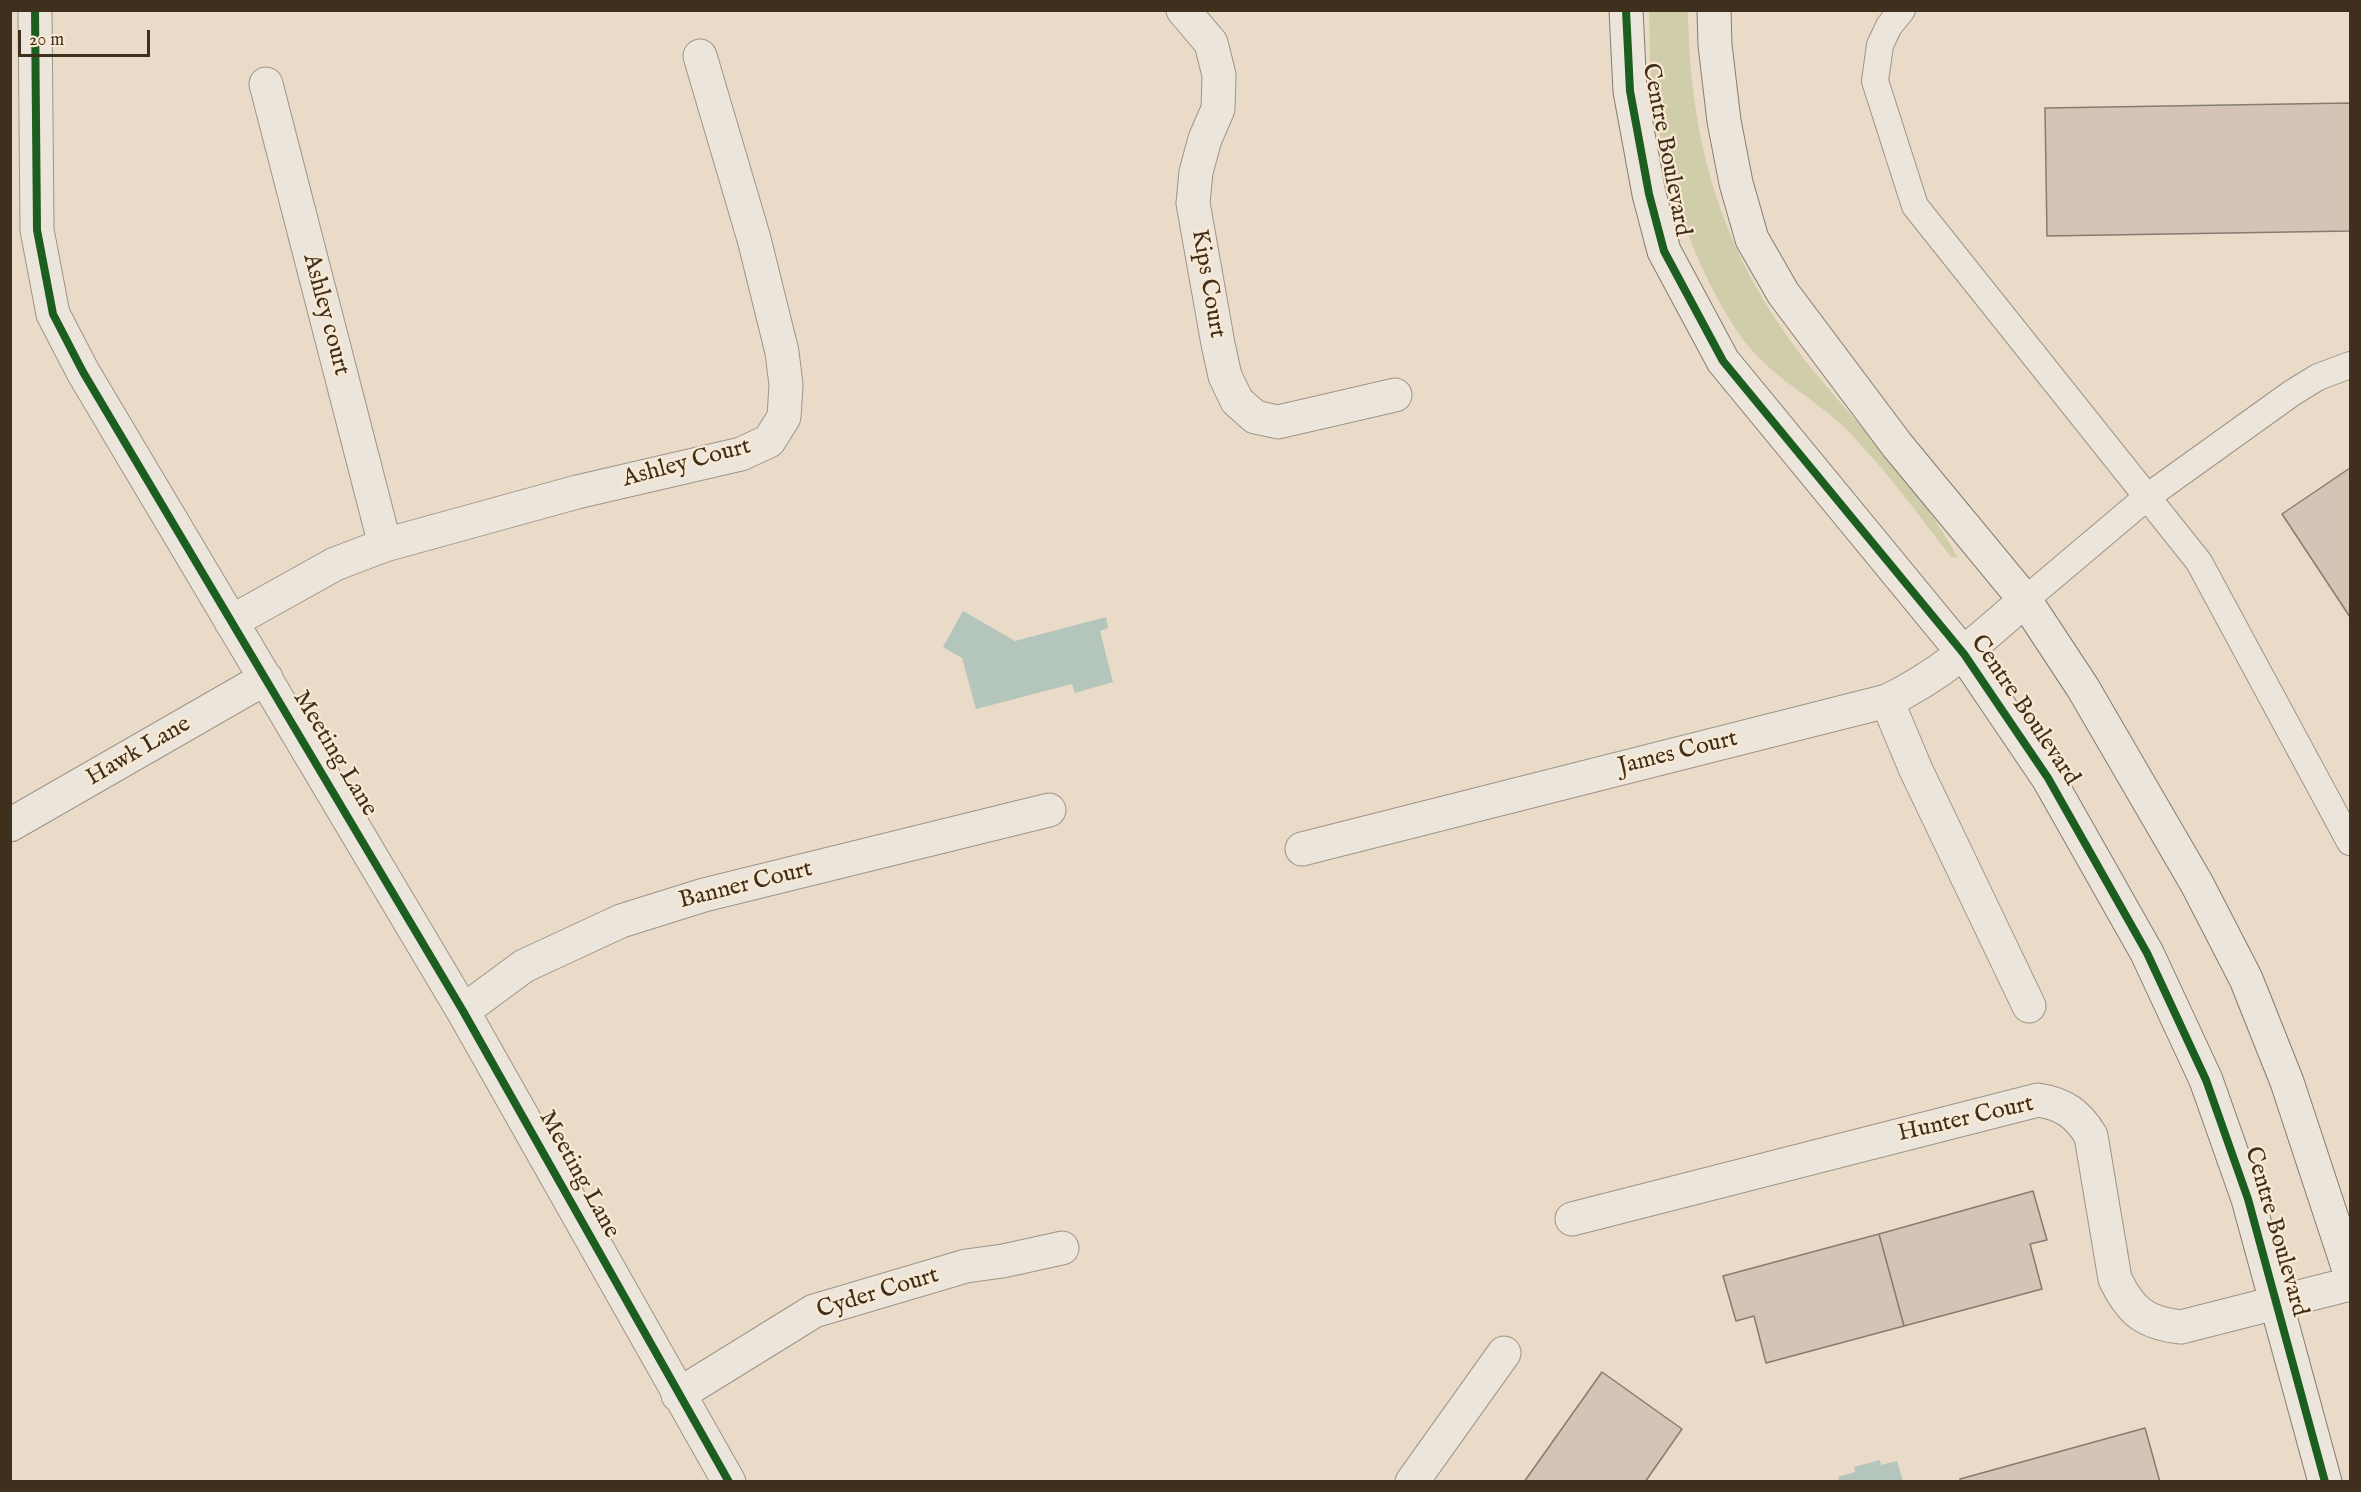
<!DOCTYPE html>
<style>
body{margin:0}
#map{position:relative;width:2361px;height:1492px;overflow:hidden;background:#e9dbc8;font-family:"IM FELL English",serif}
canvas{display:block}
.frame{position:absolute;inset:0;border:12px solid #3f301e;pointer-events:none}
.scale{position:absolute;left:18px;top:30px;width:132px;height:27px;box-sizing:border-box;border:3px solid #3f301e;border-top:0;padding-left:8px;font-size:18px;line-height:21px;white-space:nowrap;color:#3f301e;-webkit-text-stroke:4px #fae9d2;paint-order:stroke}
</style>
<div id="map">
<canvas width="2361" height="1492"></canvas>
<div class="frame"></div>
<div class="scale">20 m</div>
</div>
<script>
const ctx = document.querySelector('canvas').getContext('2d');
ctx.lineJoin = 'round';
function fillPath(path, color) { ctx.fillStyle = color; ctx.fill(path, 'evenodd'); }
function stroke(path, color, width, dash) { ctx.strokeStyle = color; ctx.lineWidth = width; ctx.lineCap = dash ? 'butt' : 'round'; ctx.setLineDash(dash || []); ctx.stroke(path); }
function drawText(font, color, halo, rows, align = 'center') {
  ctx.font = font + ' "IM FELL English",serif'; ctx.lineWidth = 4.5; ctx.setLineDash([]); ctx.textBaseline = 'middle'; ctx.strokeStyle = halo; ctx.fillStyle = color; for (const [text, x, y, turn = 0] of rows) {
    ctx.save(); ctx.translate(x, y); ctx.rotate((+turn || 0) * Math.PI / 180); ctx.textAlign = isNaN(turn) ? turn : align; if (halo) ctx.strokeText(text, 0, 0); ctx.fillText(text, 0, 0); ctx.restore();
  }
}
fillPath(new Path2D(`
 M1649 11H1688C1690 152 1726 265 1817 375 1866 434 1921 489 1958 558L1951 557C1918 514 1885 469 1847 430 1814 397 1770 377 1742 338 1694 271 1661 169 1652 88 1649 62 1650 36 1649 11Z`), '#cfcdaa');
fillPath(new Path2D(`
 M963 611 1015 641 1106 617 1108 628 1100 631 1113 682 1075 693 1072 684 976 709 962 658 943 647Z
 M1880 1460 1881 1465 1897 1461 1903 1481H1839L1838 1477 1855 1472 1854 1467Z`), '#b4c5bb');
const building = new Path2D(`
 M2350 103V231L2047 236 2045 108Z
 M2350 468V617L2282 514Z
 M2033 1191 2047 1240 2030 1244 2042 1289 1904 1326 1879 1234Z
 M1879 1234 1904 1326 1766 1363 1754 1316 1736 1321 1723 1276Z
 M1602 1372 1682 1429 1645 1482H1524Z
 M2145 1428 2160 1482H1961L1960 1479Z`);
fillPath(building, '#d5c3b5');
stroke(building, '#857c71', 1.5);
const lane = new Path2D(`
 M1902 10 1889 26 1880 45 1875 81 1915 206 2199 562 2350 842
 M2025 600 2147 497 2292 393 2318 377 2350 365`);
const street = new Path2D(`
 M35 10 37 230 53 314 83 372 463 1011 729 1482
 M1183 10 1211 43 1219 75 1218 109 1205 139 1196 172 1193 203 1218 344 1225 376 1237 401 1255 417 1278 422 1395 395
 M266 84 385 545
 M231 622 335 564 385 545 577 492 741 454 769 441 784 417 786 385 782 352 754 239 700 56
 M1887 701 1916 770 2029 1006
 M10 825 266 678
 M1302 849 1887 701C1940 676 1981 639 2025 600
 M463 1011 524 966 621 921 704 895 1049 810
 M1572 1219 2038 1100C2064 1104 2078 1114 2091 1136L2115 1279C2131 1312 2145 1323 2181 1327L2350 1284
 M678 1395 814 1311 966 1266 1003 1261 1062 1248
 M1412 1482 1504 1353`);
const secondary = new Path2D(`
 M1626 10 1630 91 1649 194 1664 251 1723 361 1964 654 2048 778 2147 953 2206 1080 2248 1199 2325 1482
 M1714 10 1715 45 1724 121 1736 183 1752 239 1783 293 1897 445 2025 600 2083 688 2197 884 2246 979 2287 1082 2350 1273`);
stroke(lane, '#9e9487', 28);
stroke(street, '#9e9487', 35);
stroke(secondary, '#857c71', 35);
stroke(lane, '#ece5dc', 26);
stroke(street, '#ece5dc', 33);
stroke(secondary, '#ece5dc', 33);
stroke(new Path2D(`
 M35 10 37 230 53 314 83 372 463 1011 729 1482
 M1626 10 1630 91 1649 194 1664 251 1723 361 1964 654 2048 778 2147 953 2206 1080 2248 1199 2325 1482`), '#1b5e20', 8);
drawText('24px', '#3f301e', '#fae9d2', [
 ["Centre Boulevard",1665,150,79],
 ["Kips Court",1207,284,80],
 ["Ashley court",325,315,75],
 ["Ashley Court",687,464,-15],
 ["Centre Boulevard",2024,711,56],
 ["Hawk Lane",139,752,-30],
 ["Meeting Lane",334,754,59],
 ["James Court",1678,754,-14],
 ["Banner Court",746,886,-14],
 ["Hunter Court",1966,1120,-13],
 ["Meeting Lane",578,1175,61],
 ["Centre Boulevard",2275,1232,74],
 ["Cyder Court",878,1294,-17]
]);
</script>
